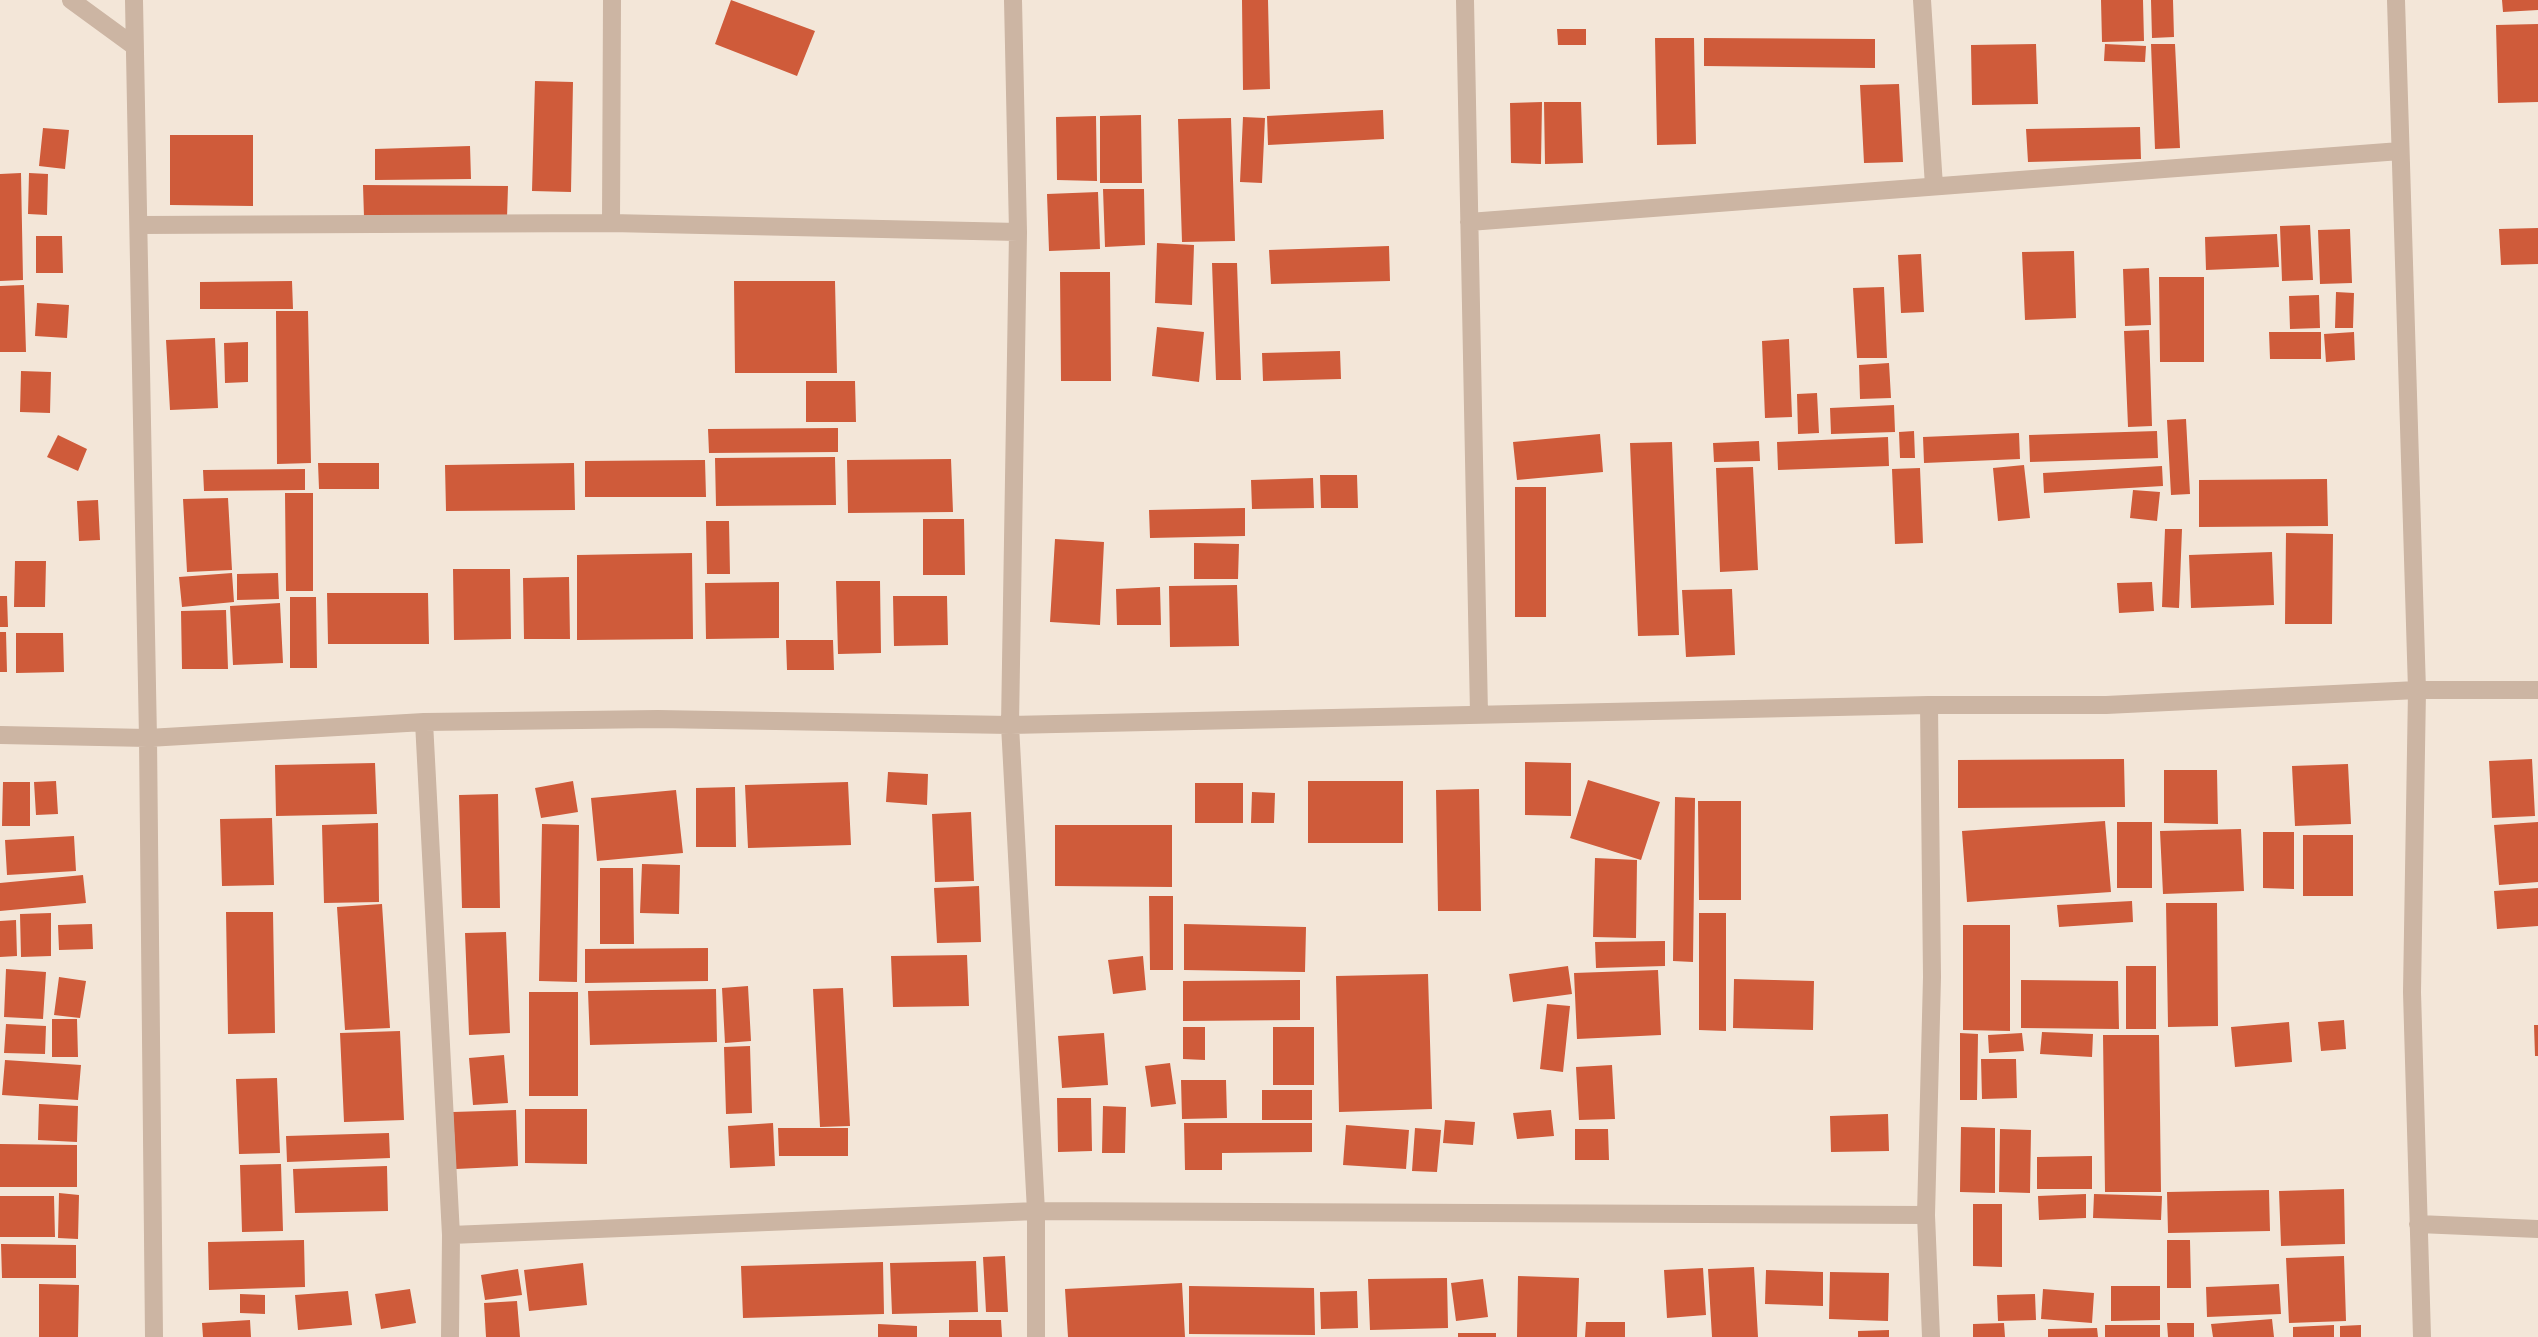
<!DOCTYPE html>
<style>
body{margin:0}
canvas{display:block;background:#f3e6d8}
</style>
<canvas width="2538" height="1337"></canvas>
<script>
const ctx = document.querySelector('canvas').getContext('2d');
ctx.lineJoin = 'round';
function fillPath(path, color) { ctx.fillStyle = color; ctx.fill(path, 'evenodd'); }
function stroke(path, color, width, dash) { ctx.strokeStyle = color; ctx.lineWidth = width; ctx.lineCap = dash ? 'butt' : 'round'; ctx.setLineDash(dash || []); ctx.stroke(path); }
fillPath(new Path2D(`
 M731 0 815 31 797 76 715 44Z
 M1242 0H1268L1270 89 1243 90Z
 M2101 0H2143L2144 41 2102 42Z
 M2151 0H2173L2174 37 2152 38Z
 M2502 0H2538V10L2503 12Z
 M2538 24V102L2498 103 2496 25Z
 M1557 29H1586V45H1558Z
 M1655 38H1694L1696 144 1657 145Z
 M1704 38 1875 39V68L1704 66Z
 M2036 44 2038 104 1972 105 1971 45Z
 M2105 44 2146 46 2145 62 2104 61Z
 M2151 44H2175L2180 148 2155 149Z
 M535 81 573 82 571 192 532 191Z
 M1899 84 1903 162 1864 163 1860 85Z
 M1542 102 1541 164 1511 163 1510 103Z
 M1544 102H1581L1583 163 1545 164Z
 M1383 110 1384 139 1268 145 1267 116Z
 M1141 115 1142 183H1100V116Z
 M1096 116 1097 181 1057 180 1056 117Z
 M1243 117 1265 118 1262 183 1240 182Z
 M1231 118 1235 241 1182 242 1178 119Z
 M2140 127 2141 159 2028 162 2026 129Z
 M43 128 69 130 65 169 39 166Z
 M170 135H253V206L170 205Z
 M470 146 471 179 375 180V149Z
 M21 173 23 280 0 281V174Z
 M29 173 48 174 47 215 28 214Z
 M363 185 508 186 507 218 364 217Z
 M1103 189H1144L1145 245 1105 247Z
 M1098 192 1100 249 1049 251 1047 194Z
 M2310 225 2313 280 2282 281 2280 226Z
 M2538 228V264L2501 265 2499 229Z
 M2350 229 2352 283 2320 284 2318 230Z
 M2277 234 2279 267 2206 270 2205 237Z
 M36 236H62L63 273H36Z
 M1157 243 1194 245 1192 305 1155 303Z
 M1389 246 1390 281 1271 284 1269 250Z
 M2074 251 2076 318 2025 320 2022 252Z
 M1921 254 1924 312 1901 313 1898 255Z
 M1212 263H1237L1241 380H1216Z
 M2149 268 2151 325 2125 326 2123 269Z
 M1060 272H1110L1111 381H1061Z
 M2159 277H2204V362H2160Z
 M292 281 293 309H200V282Z
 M734 281H835L837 373H735Z
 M24 285 26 352H0V286Z
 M1884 287 1887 358H1857L1853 288Z
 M2336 292 2354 293 2353 328H2335Z
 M2319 295 2320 328 2290 329 2289 296Z
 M37 303 69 305 67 338 35 336Z
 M276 311H308L311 463 277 464Z
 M1157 327 1204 332 1199 382 1152 376Z
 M2149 330 2152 426 2128 427 2124 331Z
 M2269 332H2321V359H2270Z
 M2354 332 2355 360 2326 362 2324 334Z
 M215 338 218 408 170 410 166 340Z
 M1789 339 1792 417 1765 418 1762 341Z
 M248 342V382L225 383 224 343Z
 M1340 351 1341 379 1263 381 1262 353Z
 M1889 363 1891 398 1860 399 1859 365Z
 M21 371 51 372 50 413 20 412Z
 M806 381H855L856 422H806Z
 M1817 393 1819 433 1798 434 1797 394Z
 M1894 405 1895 432 1831 434 1830 408Z
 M2186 419 2190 494 2171 495 2167 420Z
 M838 428V452L709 453 708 429Z
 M1914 431 1915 458H1900L1899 432Z
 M2157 431 2158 458 2030 462 2029 435Z
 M2019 433 2020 459 1924 463 1923 437Z
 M1600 434 1603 472 1517 480 1513 442Z
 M58 435 87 449 78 471 47 457Z
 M1888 437 1889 466 1778 470 1777 442Z
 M1759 441 1760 461 1714 462 1713 443Z
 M1672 442 1679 635 1638 636 1630 443Z
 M835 457 836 505 716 506 715 458Z
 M951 459 953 512 848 513 847 460Z
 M705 460 706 497H585V461Z
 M318 463H379V489H319Z
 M574 463 575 510 446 511 445 465Z
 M2024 465 2030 518 1998 521 1993 468Z
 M2162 466 2163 486 2044 493 2043 473Z
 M1753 467 1758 570 1720 572 1716 468Z
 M1920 468 1923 543 1895 544 1892 469Z
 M305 469V490L204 491 203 470Z
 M1320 475H1357L1358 508H1321Z
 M1313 478 1314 508 1252 509 1251 480Z
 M2327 479 2328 526 2199 527V480Z
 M1515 487H1546V617H1515Z
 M2133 490 2160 492 2157 521 2130 518Z
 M285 493H313V591H286Z
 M228 498 232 570 187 572 183 499Z
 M98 500 100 540 79 541 77 501Z
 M1245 508V536L1150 538 1149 510Z
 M923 519H964L965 575H923Z
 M706 521H729L730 574H707Z
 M2165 529H2182L2179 608 2162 607Z
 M2286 533 2333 534 2332 624H2285Z
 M1055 539 1104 542 1100 625 1050 622Z
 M1194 543 1239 544 1238 579H1194Z
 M2272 552 2274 605 2191 608 2189 555Z
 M692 553 693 639 577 640V555Z
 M15 561H46L45 607H14Z
 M453 569H510L511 639 454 640Z
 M232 573 234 602 182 607 179 577Z
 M278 573 279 599 237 600V574Z
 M569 577 570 639H524L523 578Z
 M836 581H880L881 653 838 654Z
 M779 582V638L706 639 705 583Z
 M2152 582 2154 611 2119 613 2117 583Z
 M1237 585 1239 646 1170 647 1169 586Z
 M1160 587 1161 625H1117L1116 589Z
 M1732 589 1735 655 1686 657 1682 590Z
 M327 593H428L429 644H328Z
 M0 596H7L8 627H0Z
 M893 596H947L948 645 894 646Z
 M290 597H316L317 668H290Z
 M280 603 283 663 233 665 230 606Z
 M226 610 228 669H182L181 611Z
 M0 632H6L7 672H0Z
 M16 633H63L64 672 16 673Z
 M786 640H833L834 670H787Z
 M2124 759 2125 807 1958 808V760Z
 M2532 759 2535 816 2492 818 2489 761Z
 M1525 762 1571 763V816L1525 815Z
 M375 763 377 814 276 816 275 765Z
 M2348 764 2351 824 2295 826 2292 766Z
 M2164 770H2217L2218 824 2164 823Z
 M888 772 928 774 927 805 886 802Z
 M1588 780 1660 802 1641 860 1570 838Z
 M56 781 58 814 36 815 34 782Z
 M573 781 578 812 541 818 535 788Z
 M1308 781H1403V843H1308Z
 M3 782H30V826H2Z
 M848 782 851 845 748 848 745 785Z
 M1195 783H1243V823H1195Z
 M735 787 736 847H696V788Z
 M1479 789 1481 911H1438L1436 790Z
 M676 790 683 853 597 861 591 798Z
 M1252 792 1275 793 1274 823H1251Z
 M498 794 500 908H462L459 795Z
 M1675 797 1695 798 1693 962 1673 961Z
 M1698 801H1741V900H1699Z
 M971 812 974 881 935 882 932 814Z
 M272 818 274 885 222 886 220 819Z
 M2105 821 2111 892 1967 902 1962 831Z
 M2117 822H2152V888H2117Z
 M2538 822V882L2499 885 2494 825Z
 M378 823 379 902 324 903 322 825Z
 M542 824 579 825 577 982 539 981Z
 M1055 825H1172V887L1055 886Z
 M2241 829 2244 891 2163 894 2160 831Z
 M2263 832H2294V889L2263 888Z
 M2303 835H2353V896H2303Z
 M74 836 76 871 7 875 5 840Z
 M1595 858 1637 860 1636 938 1593 937Z
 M642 864 680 865 679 914 640 913Z
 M600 868H633L634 944H600Z
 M83 875 86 903 0 911V883Z
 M979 886 981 942 937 943 934 888Z
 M2538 888V926L2497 929 2494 891Z
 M1149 896H1173V970H1150Z
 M2132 901 2133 922 2059 927 2057 905Z
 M2166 903H2217L2218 1026 2168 1027Z
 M382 904 390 1028 345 1030 337 907Z
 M226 912H273L275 1033 228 1034Z
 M51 913V956L21 957 20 914Z
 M1699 913H1726V1031L1699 1030Z
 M16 920 17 956 0 957V921Z
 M92 924 93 949 59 950 58 925Z
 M1184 924 1306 927 1305 972 1184 970Z
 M1963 925H2010V1031L1963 1030Z
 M506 932 510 1033 469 1035 465 933Z
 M1665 941V966L1596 968 1595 942Z
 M708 948V981L585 983V949Z
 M967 955 969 1006 893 1007 891 956Z
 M1143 956 1146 990 1113 994 1108 960Z
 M1568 966 1572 994 1513 1002 1509 974Z
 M2126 966H2156V1029H2126Z
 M6 969 46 972 43 1019 4 1017Z
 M1658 970 1661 1035 1577 1039 1574 973Z
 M1428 974 1432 1109 1339 1112 1336 976Z
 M59 977 86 981 80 1018 54 1015Z
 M1734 979 1814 981 1813 1030 1733 1028Z
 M1300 980V1020L1183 1021V981Z
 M2021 980 2118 981 2119 1029 2021 1028Z
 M748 986 751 1041 725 1043 722 988Z
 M843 988 850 1126 820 1127 813 989Z
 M716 989 717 1042 590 1045 588 991Z
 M529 992H578V1096H529Z
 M1547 1004 1570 1006 1563 1072 1540 1069Z
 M52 1019H77L78 1057H52Z
 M2344 1020 2346 1049 2321 1051 2318 1022Z
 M2289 1022 2292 1062 2235 1067 2231 1027Z
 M6 1024 46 1026 45 1054 4 1053Z
 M2534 1025H2538V1056H2535Z
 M1183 1027H1205V1060L1183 1059Z
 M1273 1027H1314V1085H1273Z
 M400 1031 404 1120 344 1122 340 1033Z
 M2042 1032 2093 1034 2092 1057 2040 1054Z
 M1104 1033 1108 1085 1062 1088 1058 1036Z
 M1960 1033 1978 1034 1977 1100H1960Z
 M2022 1033 2024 1051 1989 1053 1988 1035Z
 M2103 1035H2159L2161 1192H2105Z
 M750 1046 752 1113 726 1114 724 1047Z
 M504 1055 508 1103 473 1105 469 1058Z
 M1981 1059H2016L2017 1098 1982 1099Z
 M5 1060 81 1065 78 1100 2 1095Z
 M1170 1063 1176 1104 1151 1107 1145 1066Z
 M1612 1065 1615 1119 1579 1120 1576 1067Z
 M277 1078 280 1153 239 1154 236 1079Z
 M1181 1080H1226L1227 1118 1182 1119Z
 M1262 1090H1312V1120H1262Z
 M1057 1098H1091L1092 1151 1058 1152Z
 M39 1104 78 1106 77 1142 38 1140Z
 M1103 1106 1126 1107 1125 1153H1102Z
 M525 1109H587V1164L525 1163Z
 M516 1110 518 1166 456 1169 453 1112Z
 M1551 1110 1554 1136 1517 1139 1513 1113Z
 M1888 1114 1889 1151 1831 1152 1830 1116Z
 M1445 1120 1475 1122 1473 1145 1443 1143Z
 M773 1123 775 1166 730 1168 728 1126Z
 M1184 1123H1312V1152L1222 1153V1170H1185Z
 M1346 1125 1409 1130 1406 1169 1343 1165Z
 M1961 1127 1995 1128V1193L1960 1192Z
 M778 1128H848V1156H779Z
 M1415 1128 1441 1130 1437 1172 1412 1171Z
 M1575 1129H1608L1609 1160H1575Z
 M2000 1129 2031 1130 2030 1193 1999 1192Z
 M389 1133 390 1158 287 1162 286 1136Z
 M0 1144 77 1145V1187H0Z
 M2092 1156V1189H2037V1157Z
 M281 1164 283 1231 242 1232 240 1165Z
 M387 1166 388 1211 295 1213 293 1169Z
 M2344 1189 2345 1244 2281 1246 2279 1191Z
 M2269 1190 2270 1231 2168 1233 2167 1192Z
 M59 1193 79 1195 78 1239 58 1238Z
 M2086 1194V1218L2039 1220 2038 1196Z
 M2094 1194 2162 1196 2161 1220 2093 1218Z
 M0 1196H54L55 1237H0Z
 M1973 1204H2002V1267L1973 1266Z
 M304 1240 305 1287 209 1290 208 1242Z
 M2167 1240H2190L2191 1288H2167Z
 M1 1244 76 1245V1278H2Z
 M1005 1256 1008 1312H986L983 1257Z
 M2344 1256 2346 1321 2289 1323 2286 1258Z
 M976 1261 978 1312 892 1314 890 1263Z
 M883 1262 884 1314 743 1318 741 1266Z
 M583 1263 587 1305 529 1311 524 1270Z
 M1754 1267 1758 1337H1712L1708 1269Z
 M1703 1268 1706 1315 1667 1318 1664 1270Z
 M518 1269 522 1295 485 1300 481 1275Z
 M1766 1270 1823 1272V1306L1765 1304Z
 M1830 1272 1889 1273 1888 1321 1829 1319Z
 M1518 1276 1579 1278 1577 1337H1517Z
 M1447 1278 1448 1328 1370 1330 1368 1279Z
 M1483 1279 1488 1317 1456 1321 1451 1283Z
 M1182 1283 1185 1337H1068L1065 1289Z
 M39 1284 79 1285 78 1337H39Z
 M2279 1284 2281 1314 2207 1317 2206 1287Z
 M1189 1286 1314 1288 1315 1335 1189 1334Z
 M2111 1286H2160V1320L2111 1321Z
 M410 1289 416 1323 381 1329 375 1294Z
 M2043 1289 2094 1293 2092 1323 2041 1319Z
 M348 1291 352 1325 298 1330 295 1295Z
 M1357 1291 1358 1328 1321 1329 1320 1292Z
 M240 1294 265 1295V1314L240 1313Z
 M2035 1294 2036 1320 1998 1321 1997 1295Z
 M517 1301 520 1337H486L484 1303Z
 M2272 1319 2274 1337H2213L2211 1324Z
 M250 1320 251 1337H203L202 1323Z
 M949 1320H1001L1002 1337H949Z
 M1586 1322H1625V1337H1585Z
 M2004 1323 2005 1337H1973V1324Z
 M2167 1323H2194V1337H2168Z
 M878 1324 917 1326V1337H878Z
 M2105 1325H2160V1337H2105Z
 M2334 1325V1337H2293V1327Z
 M2361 1325V1337H2340V1326Z
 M2097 1328 2098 1337H2048V1329Z
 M1889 1330V1337H1858V1331Z
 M1458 1333H1496V1337H1458Z`), '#cf5b3a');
stroke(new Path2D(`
 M71 0 134 46
 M134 0 148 738 154 1337
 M1013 0 1018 232 1010 725 1036 1211V1337
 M1465 0 1479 714
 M1922 0 1934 186
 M2396 0 2417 690 2412 992 2422 1337
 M1469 222 2400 151
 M611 223 612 0
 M139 225 611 223 1018 232
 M1929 705 1932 977 1926 1215 1931 1337
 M424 722 451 1235 450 1337
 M0 735 148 738 424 722 658 719 1010 725 1929 705H2106L2417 690H2538
 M2418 1224 2538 1229
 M451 1235 1036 1211 1926 1215`), '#ccb5a3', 18);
</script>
